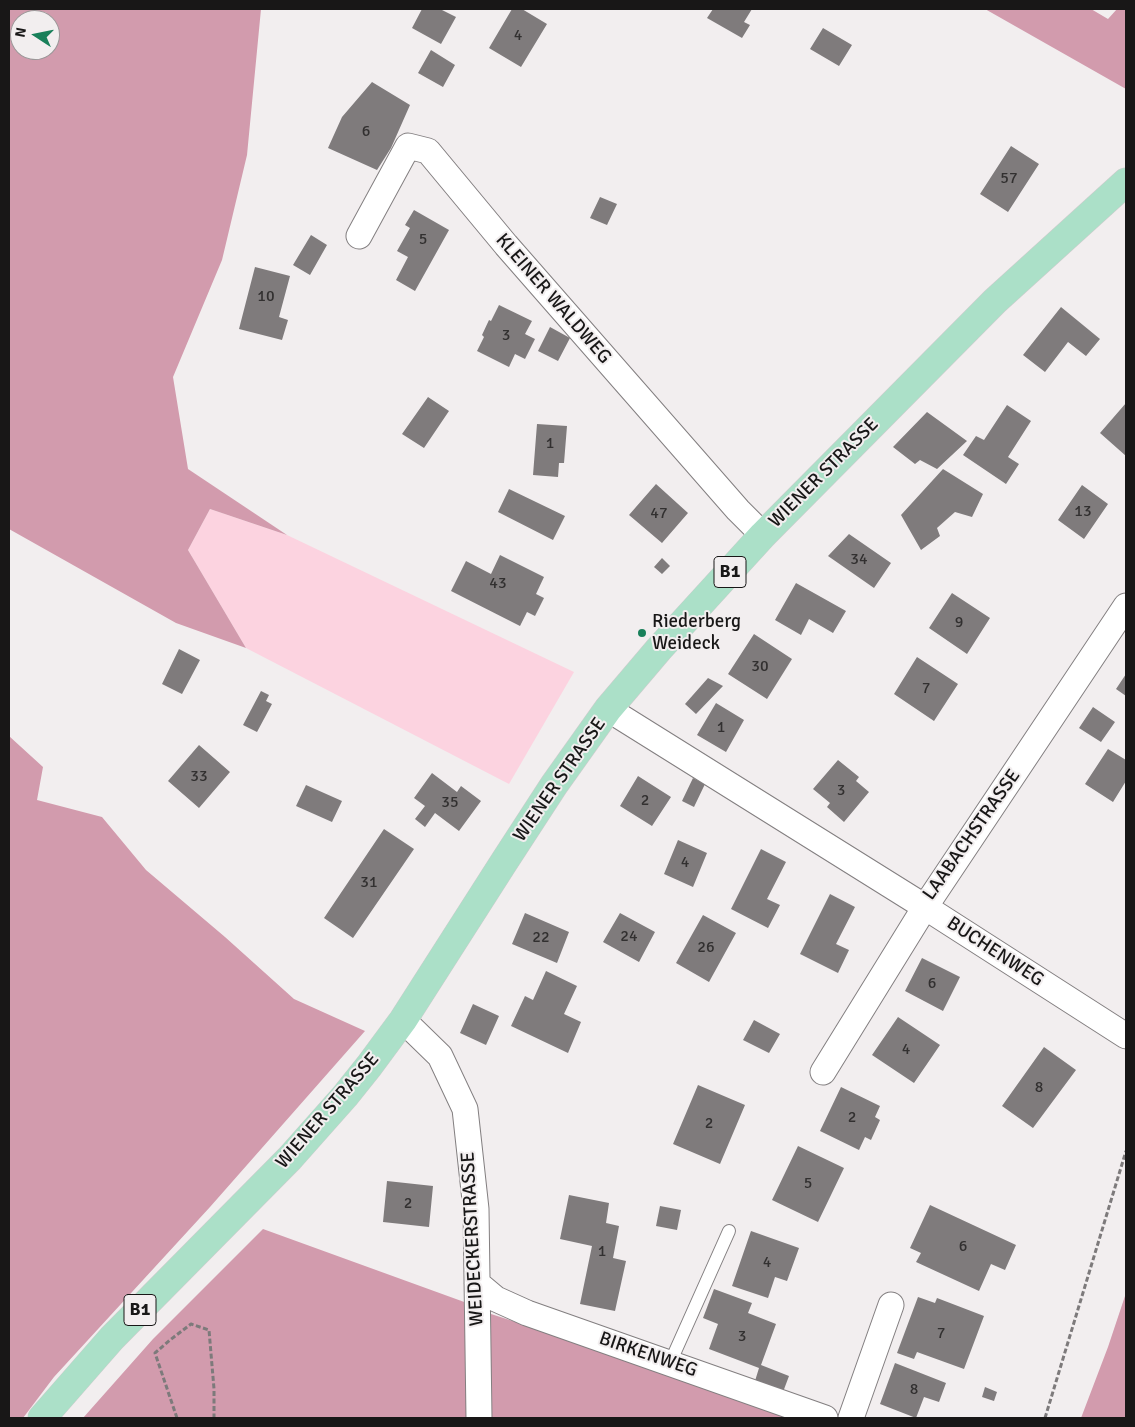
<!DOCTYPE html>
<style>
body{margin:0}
#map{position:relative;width:1135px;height:1427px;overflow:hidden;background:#f2eeef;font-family:Signika,sans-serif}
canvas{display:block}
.frame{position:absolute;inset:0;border:10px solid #181717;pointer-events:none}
.north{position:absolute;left:10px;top:10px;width:50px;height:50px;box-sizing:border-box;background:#f2eeef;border:1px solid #9b9899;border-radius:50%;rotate:281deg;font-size:14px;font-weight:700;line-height:20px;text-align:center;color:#181717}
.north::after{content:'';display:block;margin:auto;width:18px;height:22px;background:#19805a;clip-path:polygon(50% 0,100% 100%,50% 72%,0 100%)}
</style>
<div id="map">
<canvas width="1135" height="1427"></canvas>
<div class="frame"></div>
<div class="north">N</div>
</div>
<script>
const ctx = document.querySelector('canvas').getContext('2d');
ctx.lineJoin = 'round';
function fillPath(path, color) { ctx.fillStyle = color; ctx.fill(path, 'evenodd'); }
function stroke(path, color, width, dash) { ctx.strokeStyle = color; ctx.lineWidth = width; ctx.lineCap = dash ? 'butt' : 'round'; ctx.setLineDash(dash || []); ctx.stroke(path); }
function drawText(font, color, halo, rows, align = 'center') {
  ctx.font = font + ' Signika,sans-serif'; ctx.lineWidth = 4; ctx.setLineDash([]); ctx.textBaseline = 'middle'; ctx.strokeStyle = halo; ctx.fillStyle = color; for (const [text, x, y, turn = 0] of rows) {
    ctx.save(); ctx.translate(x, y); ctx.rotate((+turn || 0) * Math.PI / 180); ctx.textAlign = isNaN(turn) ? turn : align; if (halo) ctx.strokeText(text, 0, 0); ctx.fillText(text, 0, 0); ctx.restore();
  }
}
fillPath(new Path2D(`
 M210 509 287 535 574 672 509 784 246 648 188 550Z`), '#fcd3e0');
fillPath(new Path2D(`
 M9 9H261L247 155 222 260 173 377 188 469 287 535 210 509 188 550 246 648 176 623 9 529ZM20 20H50V50H20Z
 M985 9H1091L1108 19 1117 9H1126V89Z
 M9 736 43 767 37 800 102 817 146 870 225 937 294 999 365 1031 210 1207 54 1377 23 1418H9Z
 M263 1229 467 1303 491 1314 674 1373 794 1418H83L153 1339Z
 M1126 1293V1418H1081L1108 1347Z`), '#d29bad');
fillPath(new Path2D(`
 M422 9H440L456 17 441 44 412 28Z
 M512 9H522L547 24 521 67 489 48Z
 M713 9H752L744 22 750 25 742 38 707 18Z
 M823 28 852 45 839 66 810 49Z
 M431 50 455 65 443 87 418 73Z
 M372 82 410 105 391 148 377 170 328 148 342 117Z
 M1011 146 1039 164 1008 212 980 194Z
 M600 197 617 204 607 225 590 218Z
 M414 210 449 230 415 291 396 280 408 257 397 251 410 228 405 225Z
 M311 235 327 245 310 275 293 265Z
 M255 267 290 276 279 317 288 320 282 340 239 329Z
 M499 305 532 321 525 334 535 339 525 359 515 354 509 367 477 351 484 337 482 335 489 320 491 321Z
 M1061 307 1100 339 1086 356 1068 342 1045 372 1023 355Z
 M550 327 570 338 558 361 538 351Z
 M428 397 449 411 424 448 402 434Z
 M1126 403V456L1100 433Z
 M1007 405 1031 421 1008 457 1019 464 1006 484 963 455 976 436 984 440Z
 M927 412 967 441 937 469 920 460 915 464 893 447Z
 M537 424 567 426 564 463H559L558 477 533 475Z
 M943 469 983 494 972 517 955 512 937 528 940 536 921 550 901 515Z
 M656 484 688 513 662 543 629 515Z
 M1082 485 1108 504 1084 539 1058 520Z
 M509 489 565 516 553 540 498 512Z
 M849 534 891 563 874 588 828 556Z
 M500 555 544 577 536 594 544 598 535 616 527 612 520 626 451 591 466 561 491 574Z
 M662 558 670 566 662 574 654 567Z
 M796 583 846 611 833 633 809 619 801 635 775 620Z
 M952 593 990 618 967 654 929 628Z
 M754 634 792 659 767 699 728 674Z
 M179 649 200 660 182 694 162 684Z
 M917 657 958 684 934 721 894 694Z
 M1126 674V696L1116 689Z
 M708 678 723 686 696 714 685 704Z
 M261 691 269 695 266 701 272 704 257 732 243 725Z
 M716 703 744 720 726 752 697 735Z
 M1093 707 1115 722 1101 742 1079 728Z
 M199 745 230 772 199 808 168 781Z
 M1108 749 1126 760V781L1113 802 1085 784Z
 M838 760 859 777 856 781 869 792 844 822 827 807 830 803 813 789Z
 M432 773 457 792 461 786 481 801 459 831 435 813 425 827 415 819 425 806 414 798Z
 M638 776 671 797 652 826 620 806Z
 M693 778 705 784 694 807 682 801Z
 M306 785 342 801 332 822 296 806Z
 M384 829 414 849 353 938 324 918Z
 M678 840 707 853 693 887 664 874Z
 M761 849 786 862 767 899 780 905 768 928 731 909Z
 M830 894 855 907 836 944 849 950 838 973 800 954Z
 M525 913 569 932 557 963 512 944Z
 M620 913 655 932 639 962 603 942Z
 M703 915 736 933 709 982 676 963Z
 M922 958 960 977 943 1011 905 991Z
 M546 971 577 986 564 1014 581 1022 568 1053 511 1026 525 996 533 1000Z
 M473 1004 499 1016 486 1045 460 1033Z
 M898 1017 940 1045 914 1083 872 1055Z
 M754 1020 780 1034 769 1053 743 1040Z
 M1044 1047 1076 1070 1033 1128 1002 1106Z
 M698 1085 745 1105 720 1164 673 1144Z
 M841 1087 880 1106 875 1117 880 1120 871 1140 865 1137 859 1150 820 1131Z
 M798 1146 844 1168 818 1222 772 1200Z
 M387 1181 433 1186 429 1227 383 1222Z
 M569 1195 609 1203 606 1223 619 1226 613 1258 626 1261 615 1311 580 1304 592 1246 560 1239Z
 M930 1205 1016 1245 1005 1270 991 1264 979 1291 916 1262 921 1253 910 1248Z
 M660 1206 681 1210 677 1230 656 1226Z
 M751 1231 799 1248 787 1281 775 1277 768 1298 732 1286Z
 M714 1289 752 1303 748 1313 776 1324 761 1365 789 1376 783 1392 755 1381 759 1368 709 1349 718 1324 703 1318Z
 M918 1297 935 1303 937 1298 984 1316 964 1369 917 1352 914 1359 897 1353Z
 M895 1363 946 1383 939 1402 924 1397 916 1418 880 1404Z
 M985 1387 997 1392 994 1401 982 1397Z`), '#7f7b7c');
const service = new Path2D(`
 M670 1363 729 1231`);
const minor = new Path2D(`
 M359 236 408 146 428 151 506 245 738 510 763 535
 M608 709 925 907 1126 606
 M403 1020 440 1056 465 1109 476 1209 479 1418
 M823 1072 925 907 1126 1036
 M477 1283 496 1299 527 1313 825 1418
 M851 1418 891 1305`);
const primary = new Path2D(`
 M42 1418 112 1338 290 1158 345 1096 369 1066 403 1020 504 862 554 785 608 709 659 649 763 535 995 301 1126 182`);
stroke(service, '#837f80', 14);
stroke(minor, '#837f80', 27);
stroke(primary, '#ccc', 29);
stroke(new Path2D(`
 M177 1418 155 1353 170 1340 191 1324 209 1330 214 1389V1418
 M1045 1418 1126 1151`), '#7d7a7b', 3, [5, 2.5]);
stroke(service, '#fff', 12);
stroke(minor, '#fff', 25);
stroke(primary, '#abe0c8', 28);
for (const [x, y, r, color] of [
 [642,633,5,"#19805a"]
]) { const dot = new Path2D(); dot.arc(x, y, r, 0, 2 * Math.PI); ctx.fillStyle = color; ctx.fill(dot); stroke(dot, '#f2eeef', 2); }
drawText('16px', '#323030', null, [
 ["4",518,36],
 ["6",366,132],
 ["57",1009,179],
 ["5",423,240],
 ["10",266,297],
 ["3",506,336],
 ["1",550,444],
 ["13",1083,512],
 ["47",659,514],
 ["34",859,560],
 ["43",498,584],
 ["9",959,623],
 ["30",760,667],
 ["7",926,689],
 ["1",721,728],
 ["33",199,777],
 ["3",841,791],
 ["2",645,801],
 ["35",450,803],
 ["4",685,863],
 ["31",369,883],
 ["24",629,937],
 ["22",541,938],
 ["26",706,948],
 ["6",932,984],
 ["4",906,1050],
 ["8",1039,1088],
 ["2",852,1118],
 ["2",709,1124],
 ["5",808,1184],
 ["2",408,1204],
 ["6",963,1247],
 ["1",602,1252],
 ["4",767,1263],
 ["7",941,1334],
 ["3",742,1337],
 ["8",914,1390]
]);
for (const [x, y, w] of [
 [730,572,32],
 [140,1310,32]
]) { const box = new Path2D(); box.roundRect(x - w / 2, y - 15.5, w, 31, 4); ctx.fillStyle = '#f2eeef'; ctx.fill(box); stroke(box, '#181717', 1); }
drawText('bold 18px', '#181717', null, [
 ["B1",730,572],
 ["B1",140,1310]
]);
drawText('19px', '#181717', '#f2eeef', [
 ["KLEINER WALDWEG",553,299,49],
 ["WIENER STRASSE",824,473,-45],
 ["WIENER STRASSE",560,780,-55],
 ["LAABACHSTRASSE",972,835,-55],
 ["BUCHENWEG",995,952,33],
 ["WIENER STRASSE",328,1111,-49],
 ["WEIDECKERSTRASSE",473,1239,-93],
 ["BIRKENWEG",648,1355,19]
]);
drawText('19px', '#181717', '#f2eeef', [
 ["Riederberg",652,622],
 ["Weideck",652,644]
], 'left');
</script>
